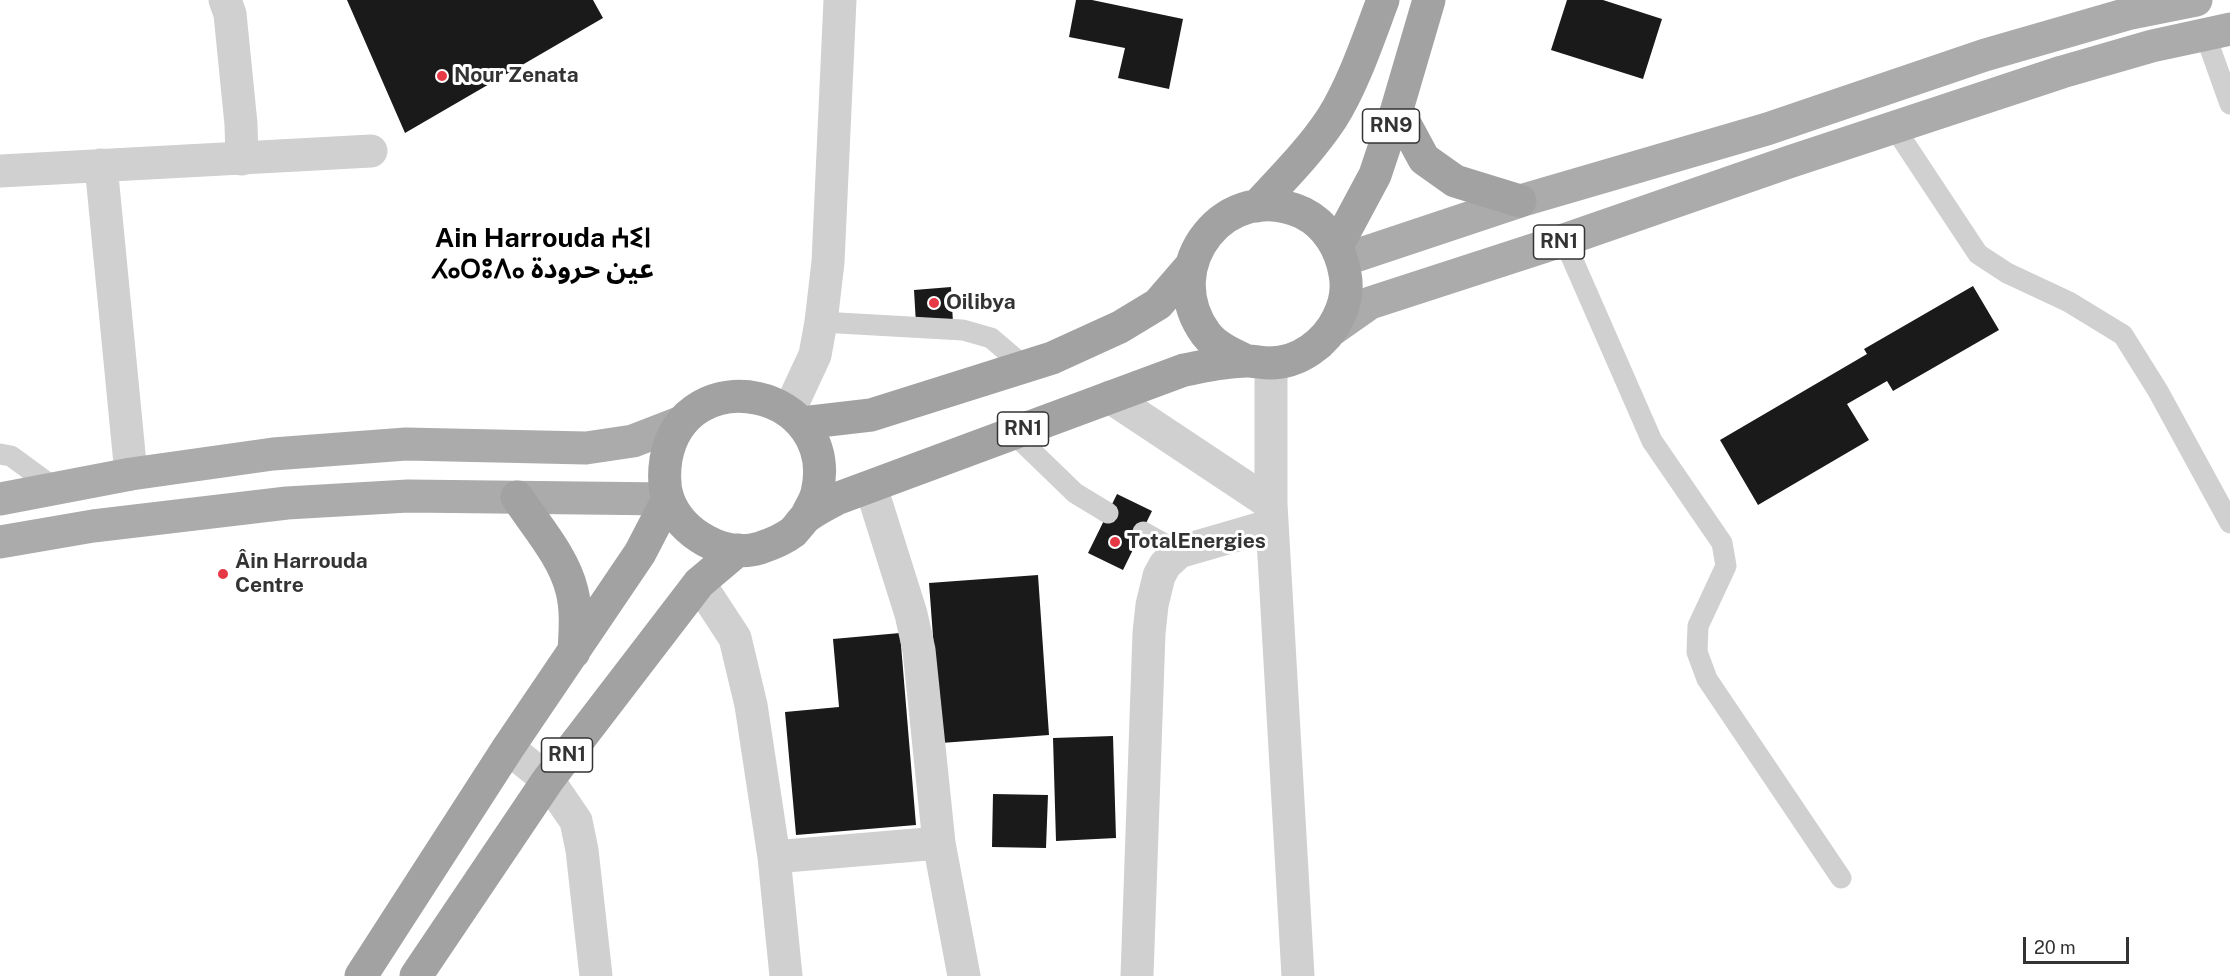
<!DOCTYPE html>
<meta charset="utf-8">
<style>
body{margin:0}
#map{position:relative;width:2230px;height:976px;overflow:hidden;background:#fff;font-family:"Public Sans",sans-serif}
canvas{display:block}
.scale{position:absolute;left:2023px;top:937px;width:106px;height:27px;box-sizing:border-box;border:3px solid #333;border-top:0;padding-left:8px;font-size:18px;line-height:21px;white-space:nowrap;color:#333;-webkit-text-stroke:4px #fff;paint-order:stroke}
</style>
<div id="map">
<canvas width="2230" height="976"></canvas>
<div class="scale">20 m</div>
</div>
<script>
const ctx = document.querySelector('canvas').getContext('2d');
ctx.lineJoin = 'round';
function fillPath(path, color) { ctx.fillStyle = color; ctx.fill(path, 'evenodd'); }
function stroke(path, color, width, dash) { ctx.strokeStyle = color; ctx.lineWidth = width; ctx.lineCap = dash ? 'butt' : 'round'; ctx.setLineDash(dash || []); ctx.stroke(path); }
function drawText(font, color, halo, rows, align = 'center') {
  ctx.font = font + ' "Public Sans","Noto Sans Arabic","Noto Sans Tifinagh",sans-serif'; ctx.lineWidth = 6; ctx.setLineDash([]); ctx.textBaseline = 'middle'; ctx.strokeStyle = halo; ctx.fillStyle = color; for (const [text, x, y, turn = 0] of rows) {
    ctx.save(); ctx.translate(x, y); ctx.rotate((+turn || 0) * Math.PI / 180); ctx.textAlign = isNaN(turn) ? turn : align; if (halo) ctx.strokeText(text, 0, 0); ctx.fillText(text, 0, 0); ctx.restore();
  }
}
fillPath(new Path2D(`
 M347 0H593L603 18 405 133Z
 M1076 0H1092L1183 19 1169 89 1118 78 1125 48 1069 37Z
 M1567 0H1603L1662 19 1643 79 1551 50Z
 M1973 286 1999 330 1893 391 1887 381 1847 404 1869 440 1758 505 1720 440 1867 354 1864 349Z
 M951 287 953 323 916 324 914 290Z
 M1117 494 1152 511 1123 570 1088 553Z
 M1038 575 1049 735 941 743 929 583Z
 M900 633 916 825 796 835 785 712 839 707 833 639Z
 M1113 736 1116 838 1056 841 1053 738Z
 M993 794 1048 795 1046 848 992 847Z`), '#1a1a1a');
stroke(new Path2D(`
 M2205 34 2230 104
 M1894 127 1978 254 2007 273 2069 302 2123 335 2158 391 2230 523
 M1564 240 1652 441 1722 543 1726 566 1698 626 1697 652 1707 679 1841 878
 M821 322 963 330 991 338 1025 367
 M1013 433 1075 493 1108 513
 M0 454 11 456 56 489
 M1143 532 1179 552`), '#d0d0d0', 21);
stroke(new Path2D(`
 M225 0 230 14 241 124 242 159
 M101 165 131 474
 M0 171 371 151
 M1271 363V504L1298 976
 M1110 397 1271 504
 M871 487 911 614 919 650 939 843
 M699 583 735 638 751 705 774 857 786 976
 M508 748 548 780 576 821 582 850 596 976
 M774 857 939 843 964 976
 M1137 976 1149 633 1152 605 1159 576 1165 565 1179 552 1272 525`), '#d0d0d0', 33);
stroke(new Path2D(`
 M789 411 815 355 821 322 828 262 840 0`), '#d0d0d0', 33);
stroke(new Path2D(`
 M1343 260 1520 201 1767 129 1985 55 2131 13 2196 0
 M1333 329 1370 303 1564 240 1789 162 2062 72 2152 46 2230 29
 M0 499 131 474 273 454 406 444 586 448 633 441 682 422
 M0 542 93 526 287 503 408 496 668 499`), '#ababab', 33);
stroke(new Path2D(`
 M1397 109 1424 159 1455 181 1520 201
 M1257 206C1283 178 1311 150 1332 118 1353 85 1369 37 1383 0
 M1337 246 1375 175 1397 109 1429 0
 M802 423 871 415 1052 358 1120 327 1158 304 1190 267
 M517 497C536 526 564 557 572 591 577 611 575 632 574 652
 M806 517C809 510 815 501 817 493 841 389 685 356 666 459 664 472 664 487 668 499 681 534 725 559 760 548 772 544 784 539 793 532 797 528 801 522 805 518 814 510 826 505 836 499L1184 370C1205 366 1226 361 1247 361 1254 361 1262 363 1270 363 1299 363 1326 343 1338 318 1345 304 1348 289 1345 274 1341 249 1327 225 1303 213 1227 177 1156 266 1206 334 1216 347 1232 354 1247 361
 M361 976 508 748 640 553 668 499
 M416 976 548 780 699 583 738 550`), '#a2a2a2', 33);
for (const [x, y, r, color] of [
 [442,76,6,"#e63946"],
 [934,303,6,"#e63946"],
 [1115,542,6,"#e63946"],
 [223,574,6,"#e63946"]
]) { const dot = new Path2D(); dot.arc(x, y, r, 0, 2 * Math.PI); ctx.fillStyle = color; ctx.fill(dot); stroke(dot, '#fff', 2); }
for (const [x, y, w] of [
 [1391,126,57],
 [1559,242,51],
 [1023,429,51],
 [567,755,51]
]) { const box = new Path2D(); box.roundRect(x - w / 2, y - 17, w, 34, 4.5); ctx.fillStyle = '#fff'; ctx.fill(box); stroke(box, '#333', 1.5); }
drawText('bold 20px', '#333', null, [
 ["RN9",1391,126],
 ["RN1",1559,242],
 ["RN1",1023,429],
 ["RN1",567,755]
]);
drawText('bold 21px', '#333', '#fff', [
 ["Nour Zenata",454,76],
 ["Oilibya",946,303],
 ["TotalEnergies",1127,542],
 ["Âin Harrouda",235,562],
 ["Centre",235,586]
], 'left');
drawText('bold 27px', '#000', '#fff', [
 ["Ain Harrouda ⵄⵉⵏ",543,239],
 ["ⵃⴰⵔⵓⴷⴰ عين حرودة",543,270]
]);
</script>
